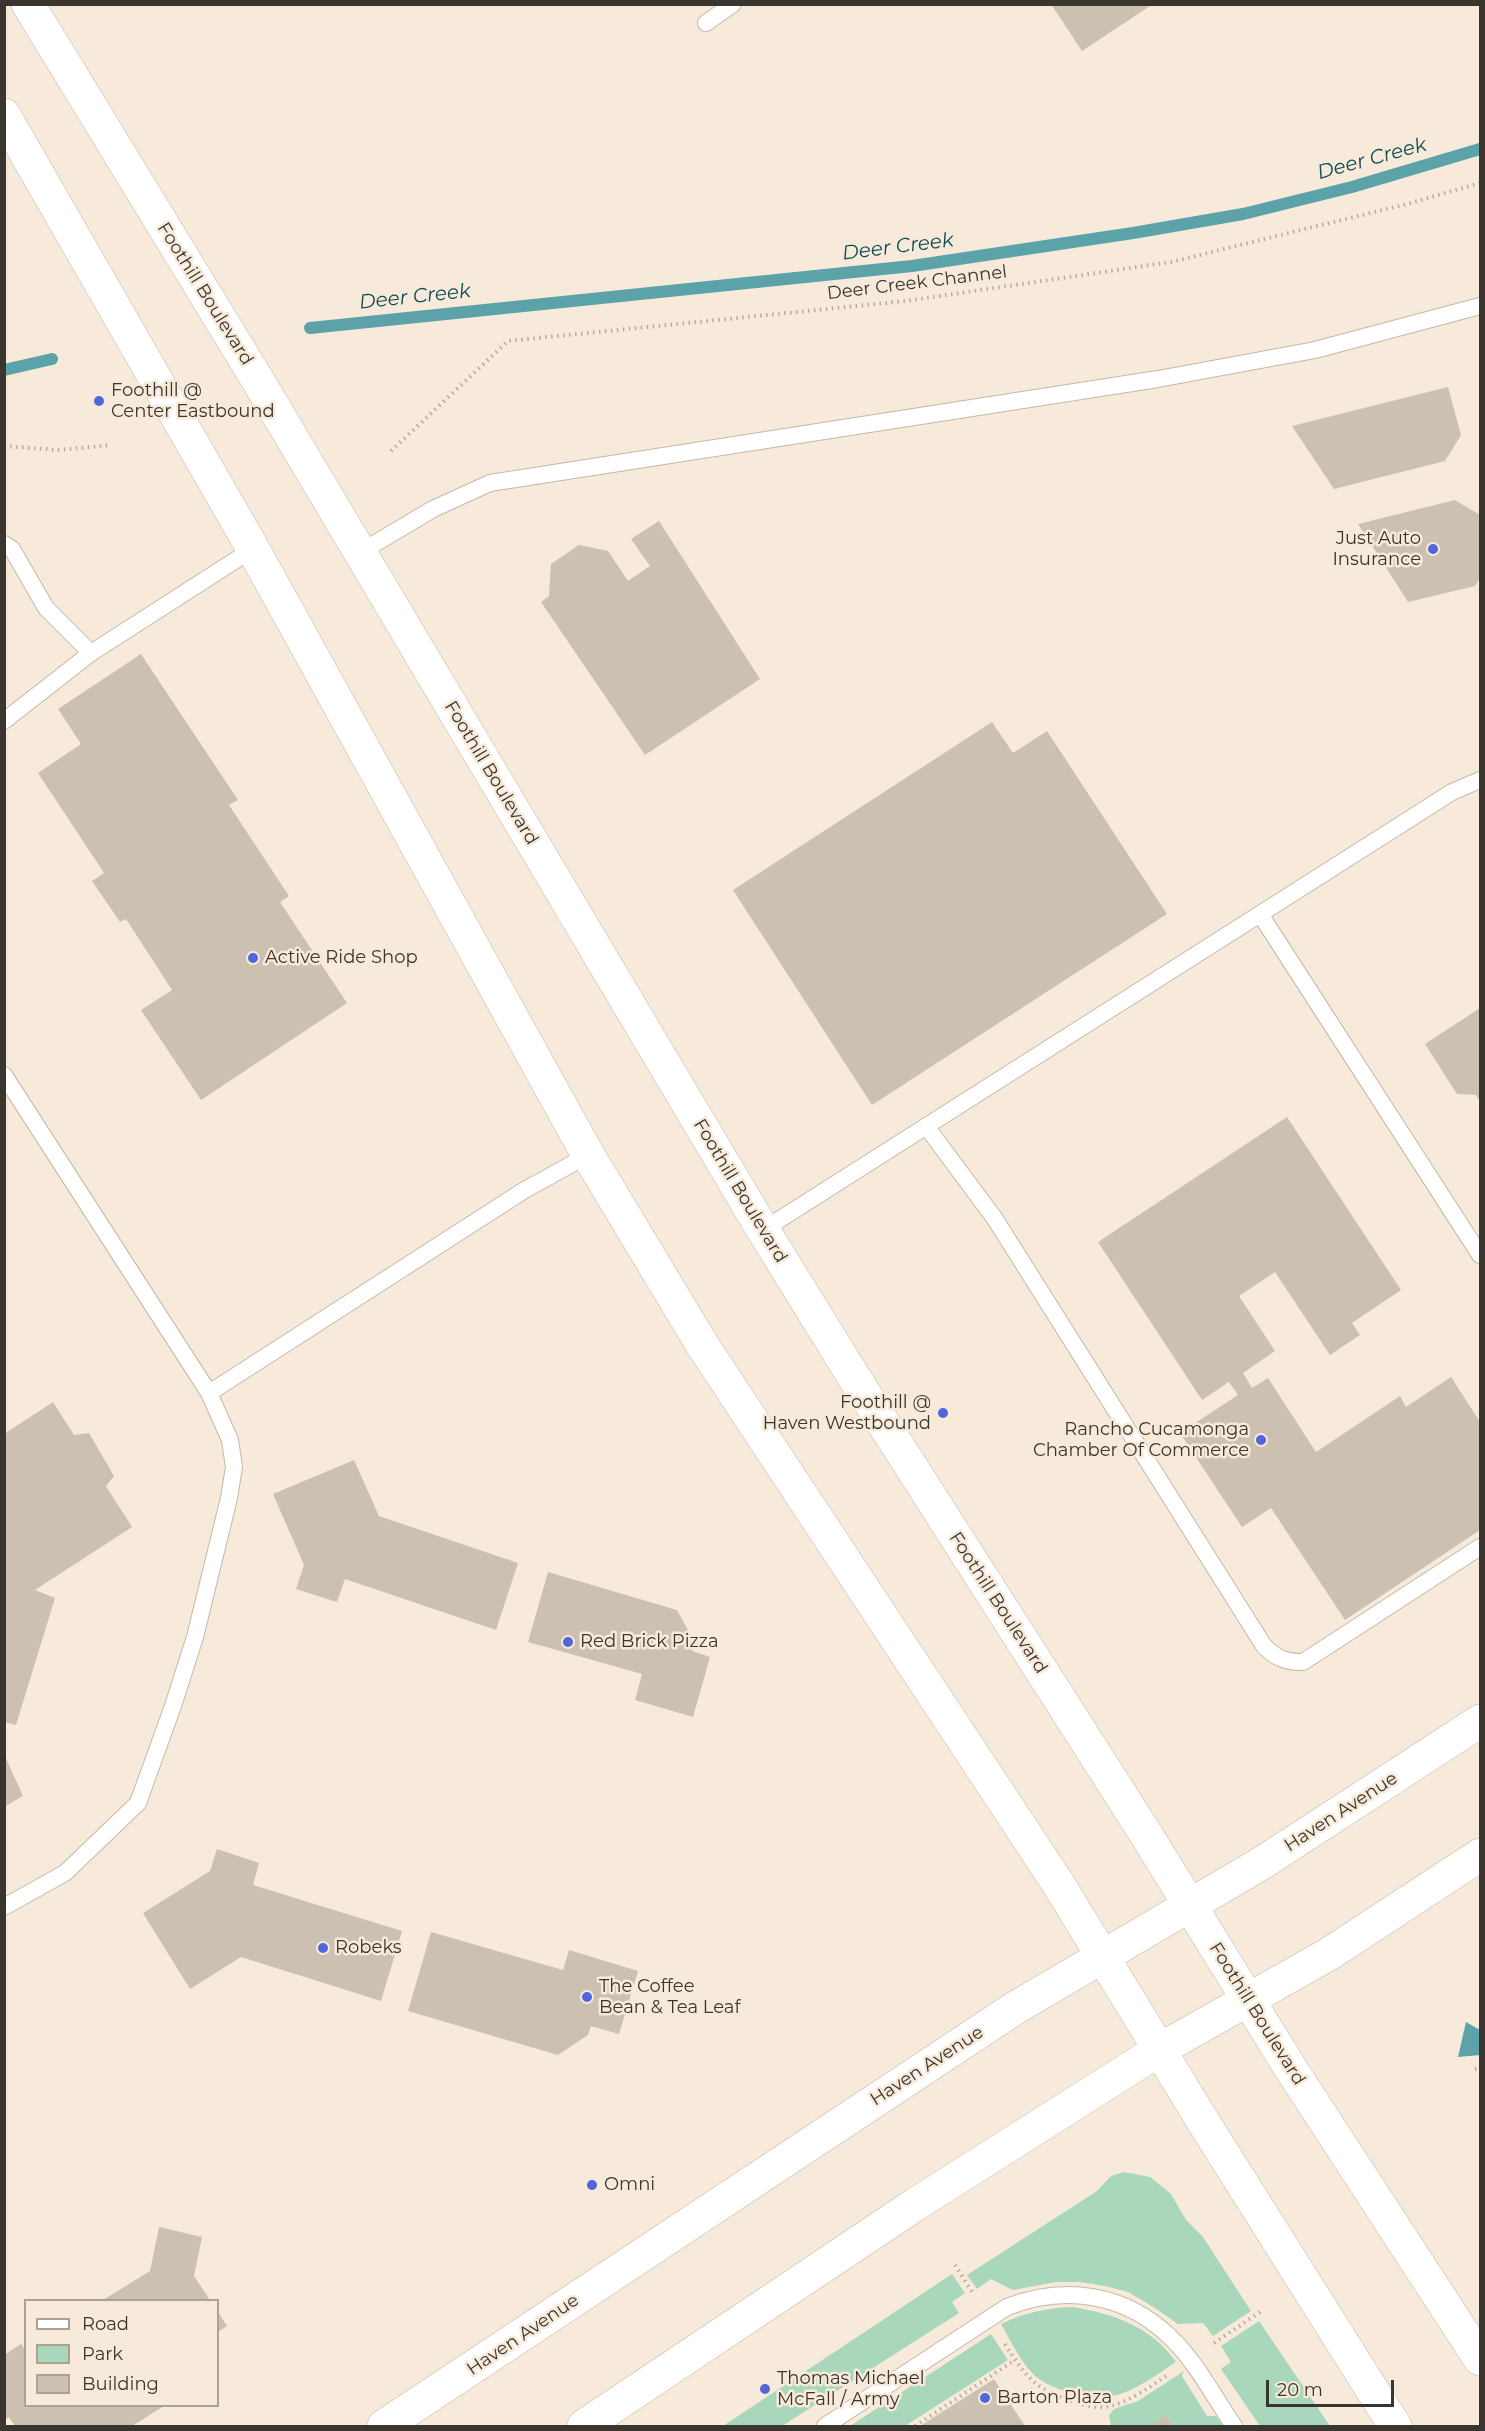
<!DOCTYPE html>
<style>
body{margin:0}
#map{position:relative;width:1485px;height:2431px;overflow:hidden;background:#f7eada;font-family:Montserrat,sans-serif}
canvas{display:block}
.frame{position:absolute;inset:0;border:6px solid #3a352e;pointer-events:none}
.legend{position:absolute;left:24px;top:2299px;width:195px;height:108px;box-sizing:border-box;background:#f7eada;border:2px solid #aba295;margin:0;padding:8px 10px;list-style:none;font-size:18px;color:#3a352e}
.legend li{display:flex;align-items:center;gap:12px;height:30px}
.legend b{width:30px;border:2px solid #aba295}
.scale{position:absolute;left:1266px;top:2380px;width:128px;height:27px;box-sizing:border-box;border:3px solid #3a352e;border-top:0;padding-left:8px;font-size:18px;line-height:21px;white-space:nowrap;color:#3a352e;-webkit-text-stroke:4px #f7eada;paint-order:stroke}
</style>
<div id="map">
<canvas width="1485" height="2431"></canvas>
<div class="frame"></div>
<ul class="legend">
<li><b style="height:8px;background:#fff"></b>Road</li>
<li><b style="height:16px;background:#a8d7bc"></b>Park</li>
<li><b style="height:16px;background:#ccc0b0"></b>Building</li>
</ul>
<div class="scale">20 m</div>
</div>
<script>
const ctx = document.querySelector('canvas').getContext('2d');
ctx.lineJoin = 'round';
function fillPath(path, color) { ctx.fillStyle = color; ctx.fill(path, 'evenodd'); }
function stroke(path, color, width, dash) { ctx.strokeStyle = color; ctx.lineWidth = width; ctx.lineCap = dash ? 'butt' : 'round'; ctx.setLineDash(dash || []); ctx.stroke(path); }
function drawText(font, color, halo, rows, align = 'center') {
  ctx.font = font + ' Montserrat,sans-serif'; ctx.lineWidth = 5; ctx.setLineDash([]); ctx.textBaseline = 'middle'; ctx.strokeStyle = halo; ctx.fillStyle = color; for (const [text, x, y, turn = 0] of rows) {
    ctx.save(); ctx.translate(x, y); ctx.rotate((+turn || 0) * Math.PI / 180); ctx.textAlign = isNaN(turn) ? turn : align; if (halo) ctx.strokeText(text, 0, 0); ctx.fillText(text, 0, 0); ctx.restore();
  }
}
fillPath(new Path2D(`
 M1124 2172 1150 2177 1171 2194 1186 2220 1203 2237 1251 2311 1213 2336 1203 2323 1178 2324 1155 2308 1128 2292 1105 2286 1079 2282H1056L1013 2290 991 2279 977 2289 967 2275 1097 2191 1111 2176Z
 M952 2274 965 2293 952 2302 959 2313 782 2426H723Z
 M1072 2307C1112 2313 1152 2327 1176 2362 1141 2385 1116 2407 1071 2393 1058 2389 1044 2384 1034 2375 1020 2361 1011 2341 1001 2324 1024 2313 1046 2308 1072 2307Z
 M1259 2321 1330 2426H1260L1221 2369 1231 2362 1221 2346Z
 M991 2334 1008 2360 905 2426H850Z
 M1184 2371 1182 2376 1207 2416H1216L1223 2426H1174L1166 2416 1150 2426H1111L1109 2415 1114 2409 1138 2401Z`), '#a8d7bc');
fillPath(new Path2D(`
 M1466 2022 1480 2030V2055L1458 2057Z`), '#5ca3a9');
stroke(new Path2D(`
 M310 328 912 266 1133 233 1243 214 1352 187 1480 149
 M4 370 52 359`), '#5ca3a9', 12);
fillPath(new Path2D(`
 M1051 4H1153L1082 51Z
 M1448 387 1461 435 1445 461 1334 489 1292 426Z
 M1455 500 1480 515V578L1475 586 1408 602 1358 524Z
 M659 521 760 679 645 755 541 602 549 596 551 564 579 545 608 551 628 581 650 566 631 539Z
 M141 654 238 800 229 805 289 896 280 902 347 1003 201 1100 141 1010 172 990 126 919 120 922 92 881 104 873 38 773 81 744 58 709Z
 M992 722 1013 753 1047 731 1167 914 872 1105 733 890Z
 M1480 1008V1102L1476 1095 1457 1094 1425 1044Z
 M1287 1117 1401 1290 1352 1323 1360 1335 1330 1355 1275 1272 1239 1296 1275 1351 1243 1373 1252 1388 1268 1378 1316 1452 1400 1396 1406 1407 1451 1377 1480 1422V1530L1345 1620 1271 1508 1242 1527 1180 1433 1238 1395 1229 1382 1202 1400 1098 1242Z
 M53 1402 74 1435 89 1433 114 1476 106 1486 132 1527 35 1590 55 1598 16 1725 4 1722V1434Z
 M354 1460 379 1516 518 1563 496 1630 345 1579 337 1602 296 1589 304 1565 273 1494Z
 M548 1572 677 1610 695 1643 692 1651 710 1657 693 1717 635 1700 642 1674 528 1642Z
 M4 1754 23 1796 4 1807Z
 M217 1849 259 1863 253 1885 402 1931 381 2001 241 1957 190 1989 143 1913 210 1871Z
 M431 1932 563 1970 569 1950 638 1971 619 2034 591 2026 588 2035 558 2055 408 2011Z
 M159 2227 202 2237 194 2276 210 2300H103L150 2271Z
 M218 2312 227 2326 218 2332Z
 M21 2344 26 2351V2406H164L132 2426H15L9 2417 4 2420V2355Z
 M994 2379 1025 2426H920Z
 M1166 2415 1174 2426H1150Z`), '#ccc0b0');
const service = new Path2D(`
 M706 23 733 4
 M4 544 12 549 46 608 91 653
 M359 553 433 509 490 483 1158 379 1315 350 1480 306
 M4 721 91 653 253 549
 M1260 914 1480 1255
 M4 1075 209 1393 230 1440 234 1467 229 1498 195 1637 173 1706 138 1803 65 1873 4 1907
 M926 1126 995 1219 1264 1646C1277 1659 1286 1662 1303 1662L1480 1547
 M763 1230 1452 792 1480 780
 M209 1393 523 1191 588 1155
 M825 2426 1007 2307C1064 2285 1124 2293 1169 2336 1196 2361 1214 2397 1234 2426`);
const primary = new Path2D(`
 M28 4 257 379 763 1230 857 1382 1142 1828 1291 2069 1480 2359
 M4 115 253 549 588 1155 703 1346 1059 1885 1204 2123 1395 2426
 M384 2426 1015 2008 1262 1863 1480 1721
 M584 2426 916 2204 1159 2050 1329 1954 1480 1855`);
stroke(service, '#c4b8a8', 18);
stroke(primary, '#c4b8a8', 34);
stroke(new Path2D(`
 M4 446 58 450 111 445
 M391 451 508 341 906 301 1171 262 1407 204 1480 183
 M1475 2069 1480 2068
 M955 2265 972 2292
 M1214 2343 1260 2312
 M1005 2344C1027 2379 1037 2391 1078 2403 1086 2405 1096 2408 1105 2407 1128 2403 1147 2389 1166 2376
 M915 2426 1015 2360`), '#b5ab9e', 4, [1.5, 4.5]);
stroke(service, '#fff', 16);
stroke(primary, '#fff', 33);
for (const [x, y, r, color] of [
 [99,401,6,"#5067dc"],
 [1433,549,6,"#5067dc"],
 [253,958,6,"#5067dc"],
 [943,1413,6,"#5067dc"],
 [1261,1440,6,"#5067dc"],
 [568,1642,6,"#5067dc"],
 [323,1948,6,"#5067dc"],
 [587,1997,6,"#5067dc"],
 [592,2185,6,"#5067dc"],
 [765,2389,6,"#5067dc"],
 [985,2398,6,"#5067dc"]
]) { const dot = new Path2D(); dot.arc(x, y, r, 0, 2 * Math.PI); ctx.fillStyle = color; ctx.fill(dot); stroke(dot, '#f7eada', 2); }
drawText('18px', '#3a352e', '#f7eada', [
 ["Deer Creek Channel",917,283,-7],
 ["Foothill Boulevard",205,294,58],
 ["Foothill Boulevard",491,773,59],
 ["Foothill Boulevard",740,1191,59],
 ["Foothill Boulevard",998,1603,57],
 ["Haven Avenue",1341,1812,-33],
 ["Foothill Boulevard",1257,2014,58],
 ["Haven Avenue",927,2066,-33],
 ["Haven Avenue",523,2335,-34]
]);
drawText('18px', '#3a352e', '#f7eada', [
 ["Foothill @",111,391],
 ["Center Eastbound",111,412],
 ["Just Auto",1421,539,"right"],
 ["Insurance",1421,560,"right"],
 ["Active Ride Shop",265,958],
 ["Foothill @",931,1403,"right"],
 ["Haven Westbound",931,1424,"right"],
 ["Rancho Cucamonga",1249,1430,"right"],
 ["Chamber Of Commerce",1249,1451,"right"],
 ["Red Brick Pizza",580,1642],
 ["Robeks",335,1948],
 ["The Coffee",599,1987],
 ["Bean & Tea Leaf",599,2008],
 ["Omni",604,2185],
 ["Thomas Michael",777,2379],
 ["McFall / Army",777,2400],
 ["Barton Plaza",997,2398]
], 'left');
drawText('italic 20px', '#0e4e53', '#f7eada', [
 ["Deer Creek",1372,159,-15],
 ["Deer Creek",898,247,-7],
 ["Deer Creek",415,297,-6]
]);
</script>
